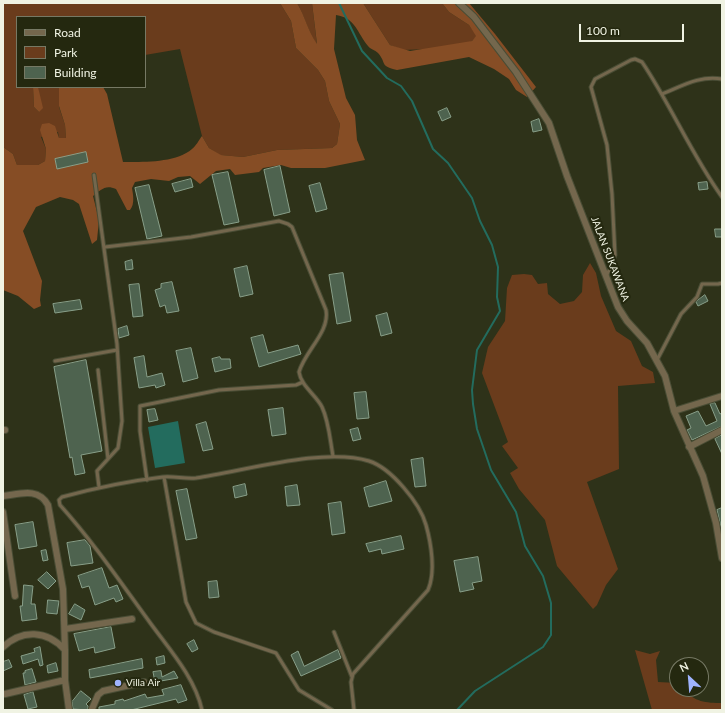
<!DOCTYPE html>
<style>
body{margin:0}
#map{position:relative;width:725px;height:713px;overflow:hidden;background:#2e3219;font-family:Lato,sans-serif}
canvas{display:block}
.frame{position:absolute;inset:0;border:4px solid #f0f3e3;pointer-events:none}
.legend{position:absolute;left:16px;top:16px;width:130px;height:72px;box-sizing:border-box;background:#24280f;border:1px solid #767964;margin:0;padding:5px 7px;list-style:none;font-size:12px;color:#f0f3e3}
.legend li{display:flex;align-items:center;gap:8px;height:20px}
.legend b{width:20px;border:1px solid #767964}
.north{position:absolute;left:669px;top:657px;width:40px;height:40px;box-sizing:border-box;background:#24280f;border:1px solid #767964;border-radius:50%;rotate:334deg;font-size:11px;font-weight:700;line-height:16px;text-align:center;color:#f0f3e3}
.north::after{content:'';display:block;margin:auto;width:14px;height:18px;background:#9fb3fd;clip-path:polygon(50% 0,100% 100%,50% 72%,0 100%)}
.scale{position:absolute;left:579px;top:24px;width:105px;height:18px;box-sizing:border-box;border:2px solid #f0f3e3;border-top:0;padding-left:5px;font-size:12px;line-height:14px;white-space:nowrap;color:#f0f3e3;-webkit-text-stroke:3px #24280f;paint-order:stroke}
</style>
<div id="map">
<canvas width="725" height="713"></canvas>
<div class="frame"></div>
<ul class="legend">
<li><b style="height:5px;background:#74674d"></b>Road</li>
<li><b style="height:11px;background:#6a3c1c"></b>Park</li>
<li><b style="height:11px;background:#4e634f"></b>Building</li>
</ul>
<div class="north">N</div>
<div class="scale">100 m</div>
</div>
<script>
const ctx = document.querySelector('canvas').getContext('2d');
ctx.lineJoin = 'round';
function fillPath(path, color) { ctx.fillStyle = color; ctx.fill(path, 'evenodd'); }
function stroke(path, color, width, dash) { ctx.strokeStyle = color; ctx.lineWidth = width; ctx.lineCap = dash ? 'butt' : 'round'; ctx.setLineDash(dash || []); ctx.stroke(path); }
function drawText(font, color, halo, rows, align = 'center') {
  ctx.font = font + ' Lato,sans-serif'; ctx.lineWidth = 4; ctx.setLineDash([]); ctx.textBaseline = 'middle'; ctx.strokeStyle = halo; ctx.fillStyle = color; for (const [text, x, y, turn = 0] of rows) {
    ctx.save(); ctx.translate(x, y); ctx.rotate((+turn || 0) * Math.PI / 180); ctx.textAlign = isNaN(turn) ? turn : align; if (halo) ctx.strokeText(text, 0, 0); ctx.fillText(text, 0, 0); ctx.restore();
  }
}
fillPath(new Path2D(`
 M3 3H280L291 21 296 48 318 70 325 81 329 101 340 124 337 144 332 148 277 150 243 157 220 155 209 148 202 136 180 49 145 55V17H17V87H33L34 107 39 112 38 87H59V107L65 125 66 138 59 139 58 132 41 137 46 149 45 161 38 165H17L13 154 3 147Z
 M297 3H312L317 45C308 31 305 17 297 3Z
 M363 3H442L449 12 469 25 477 36 472 41 466 44 430 49 403 50 390 45Z
 M590 263 596 273 601 296 616 331 631 341 642 366 653 372 655 383 618 386 619 469 587 482 618 569 606 585 597 605 593 609 557 566 545 520 519 489 510 473 518 468 502 446 508 442 482 373 488 347 505 321 507 288 512 275 524 274 532 275 538 284 547 283 548 294 560 304 574 301 582 292 583 275Z
 M635 650 650 654 660 651 656 660 658 682 677 683V689H684C694 702 706 703 722 703V710H652Z`), '#6a3c1c');
fillPath(new Path2D(`
 M280 3H297C305 16 308 31 317 44L312 3H363L390 45 410 51 472 41 476 36 469 25 449 12 442 3H469L495 34 536 87 527 97 516 90 509 79 494 69 469 57 397 70C379 66 387 63 378 53 375 50 370 49 368 46 357 33 356 18 336 15L334 49 346 98 355 115 357 140 365 160 325 168H291L281 165 263 168 259 172 235 175 230 169 216 171 200 184 190 176 178 177 169 181 151 179 135 182 132 188C133 194 135 204 130 210H127L116 189C105 184 101 190 93 196L99 220 97 240 92 244 79 204 73 200 60 197 36 207 23 231 42 281 40 300 41 306 34 309 18 296 3 290V147L13 154 17 165H38L45 161 46 149 40 130 42 124 49 123 55 126 59 138H66L65 125 59 106V87H103L107 94 123 162C143 162 176 163 192 149 196 146 199 140 202 136L209 148 221 155 243 157 277 150 332 148 337 144 340 124 329 101 325 81 318 70 296 48 291 21Z
 M33 87H38L43 108 39 112 34 107Z`), '#864d25');
fillPath(new Path2D(`
 M178 421 185 463 155 468 148 427Z`), '#236c5e');
stroke(new Path2D(`
 M339 3 362 51 387 78 401 86 412 101 433 149 448 163 472 198 480 221 492 245 498 267 497 297 500 311 477 350 472 390 473 404 477 429 491 470 516 512 525 546 543 576 551 603V635L543 647 475 691 457 710`), '#236c5e', 2);
const building = new Path2D(`
 M447 108 451 117 442 121 438 112Z
 M539 119 542 130 533 132 531 122Z
 M86 152 88 162 57 169 55 159Z
 M280 166 290 212 274 216 264 170Z
 M228 172 239 222 224 225 212 175Z
 M191 179 193 187 175 192 172 184Z
 M707 182 708 189 699 190 698 183Z
 M320 183 327 209 316 212 309 186Z
 M149 185 162 236 147 239 135 188Z
 M715 229H722V237H716Z
 M132 260 133 269 126 270 125 262Z
 M247 266 253 294 240 297 234 269Z
 M343 273 351 321 337 324 329 275Z
 M172 282 179 311 167 313 165 305 160 307 155 290 161 288V284Z
 M139 284 143 316 133 317 129 285Z
 M705 295 708 301 698 306 696 302Z
 M80 300 82 309 55 313 53 304Z
 M387 313 392 333 381 336 376 316Z
 M127 326 129 335 119 338 118 329Z
 M263 335 268 353 298 345 301 354 259 367 251 338Z
 M191 348 198 378 183 382 176 351Z
 M144 356 147 377 162 373 165 385 156 388 155 385 139 388 134 358Z
 M220 357 221 359H230L231 368 215 372 212 359Z
 M86 360 102 451 81 455 85 473 75 475 72 457 70 458 54 367Z
 M366 392 369 418 357 419 354 393Z
 M715 403 720 414 722 413V426L692 440 687 430 691 428 686 416 698 411 706 426 717 421 710 404Z
 M283 408 286 434 272 436 268 410Z
 M155 409 158 420 149 422 147 410Z
 M206 422 213 449 203 451 196 425Z
 M358 428 361 439 353 441 350 430Z
 M722 435V454L715 439Z
 M423 458 426 486 415 487 411 460Z
 M386 481 392 501 369 507 364 488Z
 M245 484 247 495 235 498 233 487Z
 M297 485 300 505 287 506 285 487Z
 M187 489 197 538 186 540 176 491Z
 M341 502 345 533 332 535 328 504Z
 M722 508V531L717 510Z
 M33 522 37 546 19 549 15 525Z
 M401 536 404 549 382 554 381 549 369 552 366 544Z
 M85 540 90 546 93 563 71 566 67 543Z
 M46 550 48 560 43 561 41 551Z
 M478 557 482 581 472 583 474 589 460 592 454 561Z
 M102 568 109 588 117 585 123 599 116 602 114 598 95 605 89 586 82 588 78 576Z
 M47 572 56 581 48 589 38 580Z
 M217 581 219 597 209 598 208 582Z
 M24 585 33 586 31 604H35L37 619 22 621 20 606H22Z
 M48 600 59 601 57 614 47 613Z
 M75 604 85 610 81 620 69 614Z
 M111 627 115 648 95 653 94 647 79 651 74 634Z
 M194 640 198 649 192 652 187 644Z
 M40 647 43 665 40 666 38 659 23 664 21 656 35 652 34 649Z
 M338 650 341 658 301 676 291 655 298 651 304 666Z
 M164 656 165 663 157 665 156 658Z
 M142 659 143 668 90 678 89 670Z
 M9 660 12 667 3 671V662Z
 M56 663 58 671 48 673 47 666Z
 M32 669 36 682 25 685 23 673H25V671Z
 M161 671 162 677 174 671 178 678 155 682 153 672Z
 M181 685 187 700 178 703 176 699 131 710H99V707L115 704V701L123 699 124 701 145 694 147 698 164 695 162 690Z
 M81 691 91 699 86 704 88 706V710L73 709 72 702Z
 M33 692 37 707 28 709 24 695Z`);
fillPath(building, '#4e634f');
stroke(building, '#889f89', 1);
const lane = new Path2D(`
 M662 94C682 86 700 75 722 79
 M94 175 117 344 122 421 118 448 97 471 99 487
 M105 247 191 237 279 221 288 224 292 227 326 310C330 332 305 351 299 372 301 386 316 395 322 407 329 422 330 440 333 456
 M606 276 611 267 615 255 612 194 607 145 591 87 595 79 631 60 635 59 642 62C671 105 691 154 722 197
 M657 360 681 314 697 297 702 284H718L722 283
 M55 361 117 350
 M98 370 108 459
 M164 477 186 602 196 623 214 632 276 653 299 690 332 710
 M147 480 140 431V406L219 390 296 385 303 382
 M334 632 352 677
 M202 710C195 678 170 650 151 624 121 583 94 543 60 505L59 500 62 497C95 488 129 481 163 477 174 476 185 479 196 478 245 471 323 447 369 461 391 468 420 503 426 525 431 543 436 572 428 590L353 674 351 682 354 710`);
const street = new Path2D(`
 M459 3 474 17 516 72 549 123 567 176 618 307 627 321 647 343 665 376 674 411 703 476 716 523 722 558
 M674 411 722 396
 M3 430H5
 M689 447 722 430
 M3 496C20 494 38 487 48 505L63 589 65 650
 M3 512 15 596
 M65 629 132 619
 M3 647C22 629 47 630 65 650V680L69 710
 M5 694 65 680
 M92 709 98 695 103 691 144 682`);
stroke(lane, '#494d35', 5);
stroke(street, '#494d35', 8);
stroke(lane, '#74674d', 3);
stroke(street, '#74674d', 6);
for (const [x, y, r, color] of [
 [118,683,4,"#9fb3fd"]
]) { const dot = new Path2D(); dot.arc(x, y, r, 0, 2 * Math.PI); ctx.fillStyle = color; ctx.fill(dot); stroke(dot, '#24280f', 1.5); }
drawText('10px', '#f0f3e3', '#24280f', [
 ["JALAN SUKAWANA",610,259,69]
]);
drawText('10px', '#f0f3e3', '#24280f', [
 ["Villa Air",126,683]
], 'left');
</script>
